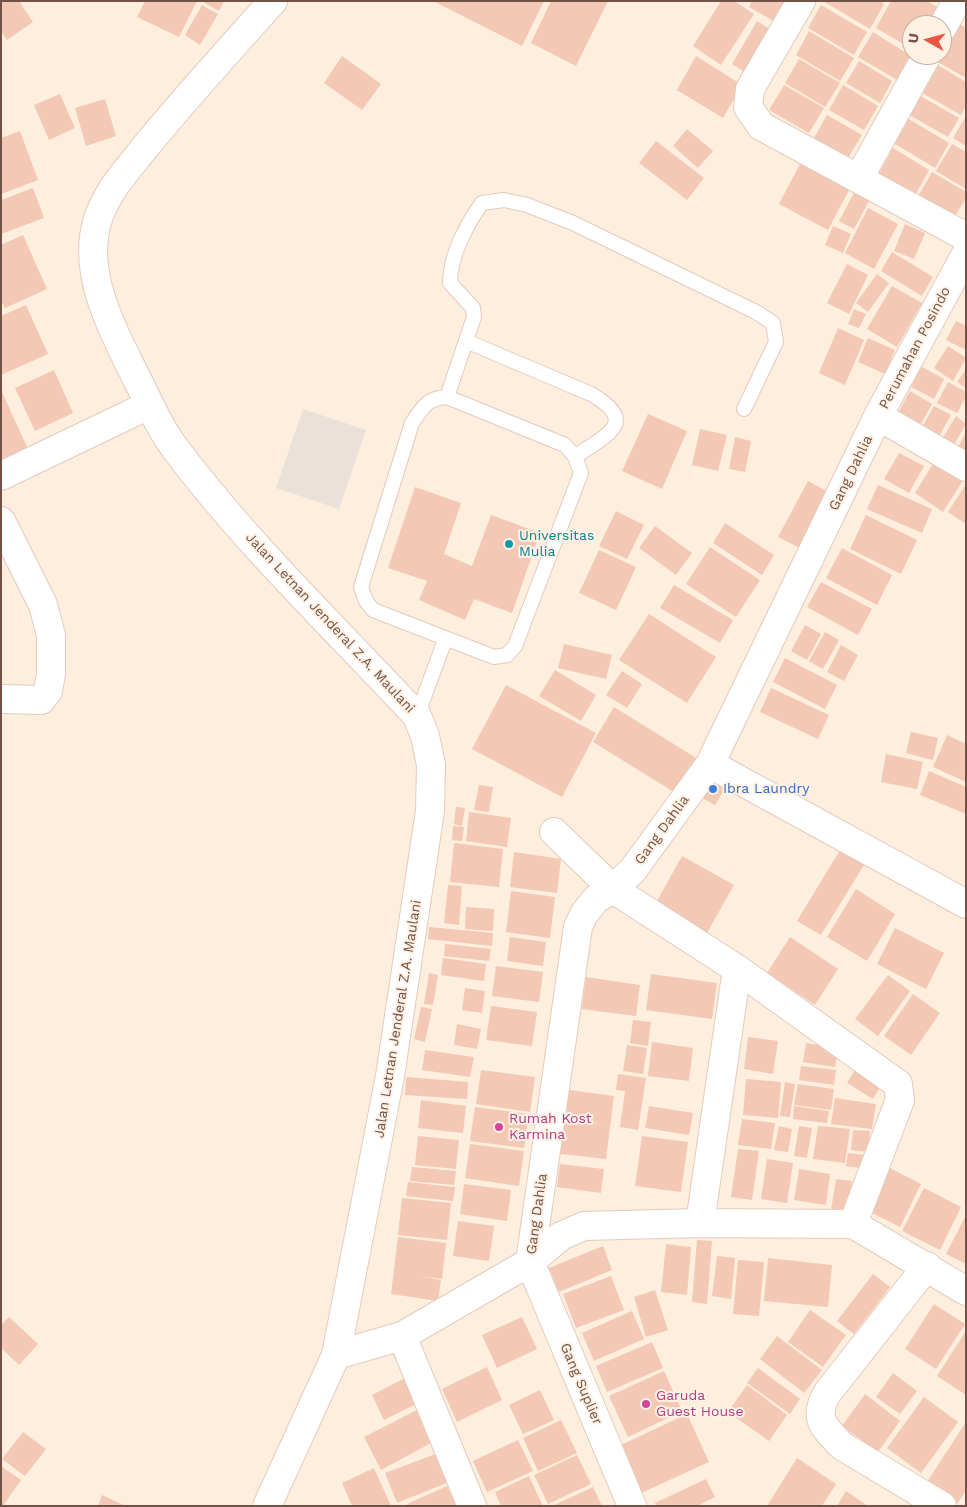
<!DOCTYPE html>
<style>
body{margin:0}
#map{position:relative;width:967px;height:1507px;overflow:hidden;background:#fdeede;font-family:"Work Sans",sans-serif}
canvas{display:block}
.frame{position:absolute;inset:0;border:2px solid #735246;pointer-events:none}
.north{position:absolute;left:902px;top:15px;width:50px;height:50px;box-sizing:border-box;background:#fff2e5;border:1px solid #c7b2a5;border-radius:50%;rotate:277deg;font-size:14px;font-weight:700;line-height:20px;text-align:center;color:#735246}
.north::after{content:'';display:block;margin:auto;width:18px;height:22px;background:#ec553e;clip-path:polygon(50% 0,100% 100%,50% 72%,0 100%)}
</style>
<div id="map">
<canvas width="967" height="1507"></canvas>
<div class="frame"></div>
<div class="north">U</div>
</div>
<script>
const ctx = document.querySelector('canvas').getContext('2d');
ctx.lineJoin = 'round';
function fillPath(path, color) { ctx.fillStyle = color; ctx.fill(path, 'evenodd'); }
function stroke(path, color, width, dash) { ctx.strokeStyle = color; ctx.lineWidth = width; ctx.lineCap = dash ? 'butt' : 'round'; ctx.setLineDash(dash || []); ctx.stroke(path); }
function drawText(font, color, halo, rows, align = 'center') {
  ctx.font = font + ' "Work Sans",sans-serif'; ctx.lineWidth = 4; ctx.setLineDash([]); ctx.textBaseline = 'middle'; ctx.strokeStyle = halo; ctx.fillStyle = color; for (const [text, x, y, turn = 0] of rows) {
    ctx.save(); ctx.translate(x, y); ctx.rotate((+turn || 0) * Math.PI / 180); ctx.textAlign = isNaN(turn) ? turn : align; if (halo) ctx.strokeText(text, 0, 0); ctx.fillText(text, 0, 0); ctx.restore();
  }
}
fillPath(new Path2D(`
 M303 409 366 430 339 509 276 488Z`), '#eae1db');
fillPath(new Path2D(`
 M1 1H19L33 22 7 40 1 32Z
 M145 1H197L179 37 137 17Z
 M201 1H224L219 11Z
 M433 1H544L522 46Z
 M551 1H608L576 66 531 43Z
 M721 1H734L754 14 721 65 693 46Z
 M752 1H793L779 24 749 7Z
 M823 1H880L884 4 870 29Z
 M891 1H927L937 7 927 25H912V49L876 28Z
 M202 5 218 14 200 45 185 35Z
 M821 5 867 32 854 55 808 28Z
 M757 21 778 34 753 77 732 64Z
 M958 23 966 28V78L936 61 942 55V51Z
 M809 31 854 58 840 81 796 55Z
 M873 32 913 57 899 81 858 57Z
 M342 56 381 84 362 110 324 83Z
 M696 56 742 85 723 118 677 90Z
 M799 59 840 83 825 107 785 83Z
 M859 61 892 81 880 103 846 83Z
 M933 62 966 82V106L961 115 917 90Z
 M784 85 824 108 809 133 769 110Z
 M843 85 878 106 864 130 829 110Z
 M60 94 75 128 49 140 34 105Z
 M917 94 959 118 948 137 906 113Z
 M105 99 116 136 86 146 75 108Z
 M827 115 862 135 848 158 814 138Z
 M966 116V146L953 138Z
 M907 118 949 143 935 168 892 142Z
 M687 129 713 151 698 168 673 146Z
 M20 131 38 180 1 194V138Z
 M656 141 704 178 687 200 639 163Z
 M952 144 966 152V189L936 171Z
 M893 148 929 170 914 197 878 175Z
 M801 162 850 188 828 230 779 204Z
 M932 172 966 192V198L955 216 919 195Z
 M33 188 44 218 1 234V200Z
 M855 191 870 199 854 229 839 221Z
 M868 208 898 224 874 269 845 253Z
 M905 224 925 233 914 259 894 251Z
 M833 226 851 234 843 253 825 245Z
 M23 235 47 289 5 308 1 300V245Z
 M892 252 933 277 922 296 881 271Z
 M847 264 868 275 849 314 827 303Z
 M877 274 889 283 868 312 856 303Z
 M892 286 922 303 897 347 867 329Z
 M26 305 48 354 1 375V316Z
 M854 309 866 314 859 328 848 324Z
 M956 321 966 326V350L946 340Z
 M838 328 864 340 845 385 819 373Z
 M868 338 895 350 885 374 858 362Z
 M948 346 966 358 953 381 934 368Z
 M922 367 944 379 934 399 911 387Z
 M966 369V388L957 382Z
 M54 370 73 413 35 431 15 388Z
 M948 382 966 392V397L957 413 937 403Z
 M1 390 29 451 1 464Z
 M910 391 932 404 919 427 897 415Z
 M934 406 951 415 937 440 920 431Z
 M648 414 687 431 662 489 622 471Z
 M956 416 966 424 952 448 941 441Z
 M700 429 727 435 718 471 692 465Z
 M966 432V456L956 451Z
 M735 437 751 441 745 472 729 469Z
 M899 453 924 466 909 493 884 479Z
 M936 459 965 477 943 512 915 493Z
 M808 481 832 494 802 549 778 537Z
 M966 484V524L948 512Z
 M878 485 932 509 922 533 867 509Z
 M415 487 461 503 444 554 472 566 491 515 540 533 512 613 474 599 465 620 419 600 427 581 388 568Z
 M616 511 644 525 627 559 599 546Z
 M866 515 917 540 901 574 850 549Z
 M725 523 774 555 762 575 713 543Z
 M655 526 692 553 676 575 639 548Z
 M710 547 760 580 736 617 686 584Z
 M842 548 892 575 877 605 826 578Z
 M599 550 636 567 616 610 579 593Z
 M821 582 872 609 858 635 807 607Z
 M674 585 733 620 720 643 660 608Z
 M649 614 716 657 687 703 619 660Z
 M805 625 821 634 807 660 791 651Z
 M825 632 839 640 823 669 809 661Z
 M564 644 612 655 606 679 558 668Z
 M841 645 858 655 844 681 827 672Z
 M785 658 837 685 825 709 773 682Z
 M555 670 596 695 581 721 539 696Z
 M622 671 642 684 627 708 606 695Z
 M506 685 596 733 562 797 472 749Z
 M771 688 829 715 818 739 760 712Z
 M614 707 698 759 677 794 593 742Z
 M911 732 938 738 933 760 906 753Z
 M947 735 966 744V782L933 767Z
 M886 754 923 762 917 789 881 782Z
 M929 771 966 787V814L920 795Z
 M710 772 729 782 715 805 697 795Z
 M479 785 493 787 489 812 474 810Z
 M456 807 465 808 462 826 454 824Z
 M469 812 511 818 507 847 466 841Z
 M453 826 464 827 462 841 452 840Z
 M454 843 503 849 499 887 450 882Z
 M840 850 864 865 821 935 797 921Z
 M514 852 561 859 557 893 510 887Z
 M682 856 734 885 703 940 651 912Z
 M448 885 462 886 459 925 444 923Z
 M856 889 895 914 867 961 827 937Z
 M511 891 555 897 550 938 506 932Z
 M466 907 494 909 493 931 465 929Z
 M429 927 493 933 492 946 428 939Z
 M895 928 944 953 926 989 877 964Z
 M510 937 546 942 543 966 507 961Z
 M790 937 838 969 815 1005 767 973Z
 M445 944 491 949 489 961 444 956Z
 M443 958 486 964 484 981 441 975Z
 M496 966 543 972 539 1002 492 996Z
 M429 973 438 975 433 1005 424 1004Z
 M651 974 717 983 712 1019 646 1010Z
 M888 975 910 991 878 1036 855 1019Z
 M586 977 640 985 636 1016 582 1009Z
 M465 988 485 991 482 1013 462 1010Z
 M913 994 940 1013 911 1055 884 1036Z
 M491 1006 537 1012 532 1046 486 1040Z
 M421 1007 432 1009 425 1042 414 1039Z
 M633 1020 651 1022 648 1046 630 1043Z
 M457 1024 481 1029 477 1049 454 1045Z
 M748 1037 778 1041 773 1074 744 1069Z
 M652 1042 693 1048 689 1081 648 1076Z
 M806 1043 838 1048 835 1067 803 1062Z
 M627 1045 647 1048 643 1074 623 1071Z
 M425 1050 474 1057 470 1077 422 1070Z
 M801 1066 836 1070 834 1085 799 1080Z
 M857 1066 883 1082 873 1099 847 1083Z
 M481 1070 535 1077 530 1112 476 1104Z
 M618 1074 646 1078 638 1130 620 1127 625 1091 616 1090Z
 M406 1077 468 1082 467 1099 405 1095Z
 M746 1079 781 1082 778 1118 743 1115Z
 M785 1082 795 1084 790 1117 780 1116Z
 M798 1084 834 1089 831 1110 794 1105Z
 M562 1089 614 1096 606 1159 553 1153 556 1119 605 1125 558 1117Z
 M835 1098 876 1104 872 1129 831 1124Z
 M421 1100 466 1106 463 1133 418 1128Z
 M649 1106 693 1113 689 1135 645 1128Z
 M794 1106 829 1111 827 1123 793 1119Z
 M475 1107 529 1114 524 1148 470 1141Z
 M742 1119 775 1123 771 1149 738 1145Z
 M779 1126 792 1129 788 1152 774 1150Z
 M799 1126 812 1128 807 1158 794 1156Z
 M818 1126 850 1129 845 1163 813 1159Z
 M853 1130 870 1131 868 1152 851 1150Z
 M418 1136 459 1140 456 1169 415 1165Z
 M642 1136 688 1142 681 1192 635 1186Z
 M470 1144 524 1151 519 1186 465 1178Z
 M738 1149 759 1151 752 1200 731 1197Z
 M848 1153 863 1155 861 1168 846 1166Z
 M767 1159 793 1163 787 1203 761 1199Z
 M560 1164 604 1169 601 1193 557 1187Z
 M412 1167 456 1171 454 1185 410 1181Z
 M888 1167 921 1184 900 1227 866 1210Z
 M799 1169 830 1174 826 1205 794 1200Z
 M836 1179 852 1181 846 1212 831 1210Z
 M408 1182 455 1187 453 1201 406 1196Z
 M464 1184 511 1190 507 1221 460 1214Z
 M924 1188 961 1207 940 1250 902 1231Z
 M402 1198 451 1203 447 1240 398 1235Z
 M966 1215V1264L946 1254Z
 M458 1221 494 1226 489 1261 453 1256Z
 M398 1237 446 1243 442 1279 418 1276 441 1280 438 1301 391 1294Z
 M697 1240 712 1241 707 1304 692 1302Z
 M666 1244 691 1247 687 1295 661 1292Z
 M603 1246 612 1270 559 1292 549 1268Z
 M717 1256 735 1258 731 1299 712 1296Z
 M768 1258 832 1265 828 1307 764 1301Z
 M738 1260 764 1262 759 1316 733 1314Z
 M873 1274 890 1287 854 1334 837 1321Z
 M611 1276 624 1310 576 1328 563 1294Z
 M655 1290 668 1330 646 1337 634 1297Z
 M934 1304 965 1324 936 1369 905 1349Z
 M810 1310 846 1335 823 1367 788 1342Z
 M632 1311 644 1339 594 1361 582 1333Z
 M9 1317 38 1344 19 1365 1 1348V1325Z
 M522 1317 537 1349 497 1368 482 1335Z
 M966 1331V1395L937 1376Z
 M777 1336 822 1370 804 1393 760 1359Z
 M652 1342 663 1368 607 1392 596 1366Z
 M487 1367 502 1400 457 1422 442 1389Z
 M758 1368 800 1399 790 1414 747 1383Z
 M664 1371 682 1411 628 1437 609 1396Z
 M893 1373 917 1391 900 1414 876 1397Z
 M407 1377 420 1402 384 1420 372 1395Z
 M747 1385 787 1415 769 1441 728 1412Z
 M540 1390 554 1420 523 1434 509 1405Z
 M865 1394 900 1421 878 1452 842 1426Z
 M924 1397 958 1422 921 1473 887 1448Z
 M417 1410 433 1442 381 1470 364 1437Z
 M687 1414 709 1462 639 1494 617 1447Z
 M561 1420 577 1453 538 1471 523 1438Z
 M966 1422V1491L956 1505 925 1485Z
 M23 1432 46 1449 25 1476 2 1459Z
 M518 1440 533 1471 487 1492 473 1461Z
 M438 1453 449 1482 397 1503 385 1473Z
 M577 1455 591 1484 548 1504 534 1475Z
 M797 1458 836 1484 822 1506H767Z
 M1 1466 21 1480 3 1506 1 1505Z
 M374 1468 391 1506H352L342 1483Z
 M529 1476 543 1506H501L495 1492Z
 M706 1479 715 1497 697 1506H656L655 1503Z
 M447 1486 456 1506H407V1504Z
 M593 1487 602 1506H552Z
 M846 1491 868 1506H837Z
 M102 1495 126 1506H98Z`), '#f3c8b5');
const service = new Path2D(`
 M466 341 591 394C641 423 605 435 575 457
 M447 397 565 445 575 457 581 473 515 646 507 655 494 657 373 610 366 601 361 587 412 423C423 407 427 398 447 397Z
 M447 397 474 317 473 308 450 283C450 256 466 225 482 203L504 200 527 205 573 223 756 312 773 323 776 342 744 409
 M417 716 445 640`);
const minor = new Path2D(`
 M801 1 750 89 748 107 761 126 966 237
 M942 28 957 1
 M859 178 927 55
 M878 416 966 467
 M1 476 149 405
 M1 521 43 605 51 635V674L48 691 41 700 1 699
 M710 764 966 904
 M554 832 613 889 737 969 898 1084 900 1100 853 1224
 M700 1223 737 969
 M927 1266 828 1392C812 1418 824 1427 842 1446L942 1506
 M402 1336 472 1506
 M336 1355 402 1336 530 1262 561 1236 584 1226 700 1223 853 1224 966 1291
 M632 1506 530 1262 578 927 584 914 596 899 613 889 633 870 710 764 878 416 966 254`);
const tertiary = new Path2D(`
 M267 1506 336 1355 390 1076 430 811 431 765 425 736 417 716C336 629 245 542 174 447 159 427 149 403 138 381 114 332 79 272 99 216 109 188 129 168 146 146 187 96 230 49 273 1`);
stroke(service, '#e3cbbd', 16);
stroke(minor, '#e3cbbd', 30);
stroke(tertiary, '#e3cbbd', 30);
stroke(service, '#fff', 14);
stroke(minor, '#fff', 28);
stroke(tertiary, '#fff', 28);
for (const [x, y, r, color] of [
 [509,544,5,"#0f9aa8"],
 [713,789,5,"#3f7fe0"],
 [499,1127,5,"#d1479c"],
 [646,1404,5,"#d1479c"]
]) { const dot = new Path2D(); dot.arc(x, y, r, 0, 2 * Math.PI); ctx.fillStyle = color; ctx.fill(dot); stroke(dot, '#fff2e5', 2); }
drawText('14px', '#735246', '#fff2e5', [
 ["Perumahan Posindo",915,348,-62],
 ["Gang Dahlia",851,473,-64],
 ["Jalan Letnan Jenderal Z.A. Maulani",330,623,47],
 ["Gang Dahlia",662,830,-54],
 ["Jalan Letnan Jenderal Z.A. Maulani",398,1019,-81],
 ["Gang Dahlia",537,1214,-82],
 ["Gang Suplier",581,1384,67]
]);
drawText('14px', '#0d838f', '#fff2e5', [
 ["Universitas",519,536],
 ["Mulia",519,552]
], 'left');
drawText('14px', '#366cbe', '#fff2e5', [
 ["Ibra Laundry",723,789]
], 'left');
drawText('14px', '#b23c85', '#fff2e5', [
 ["Rumah Kost",509,1119],
 ["Karmina",509,1135],
 ["Garuda",656,1396],
 ["Guest House",656,1412]
], 'left');
</script>
